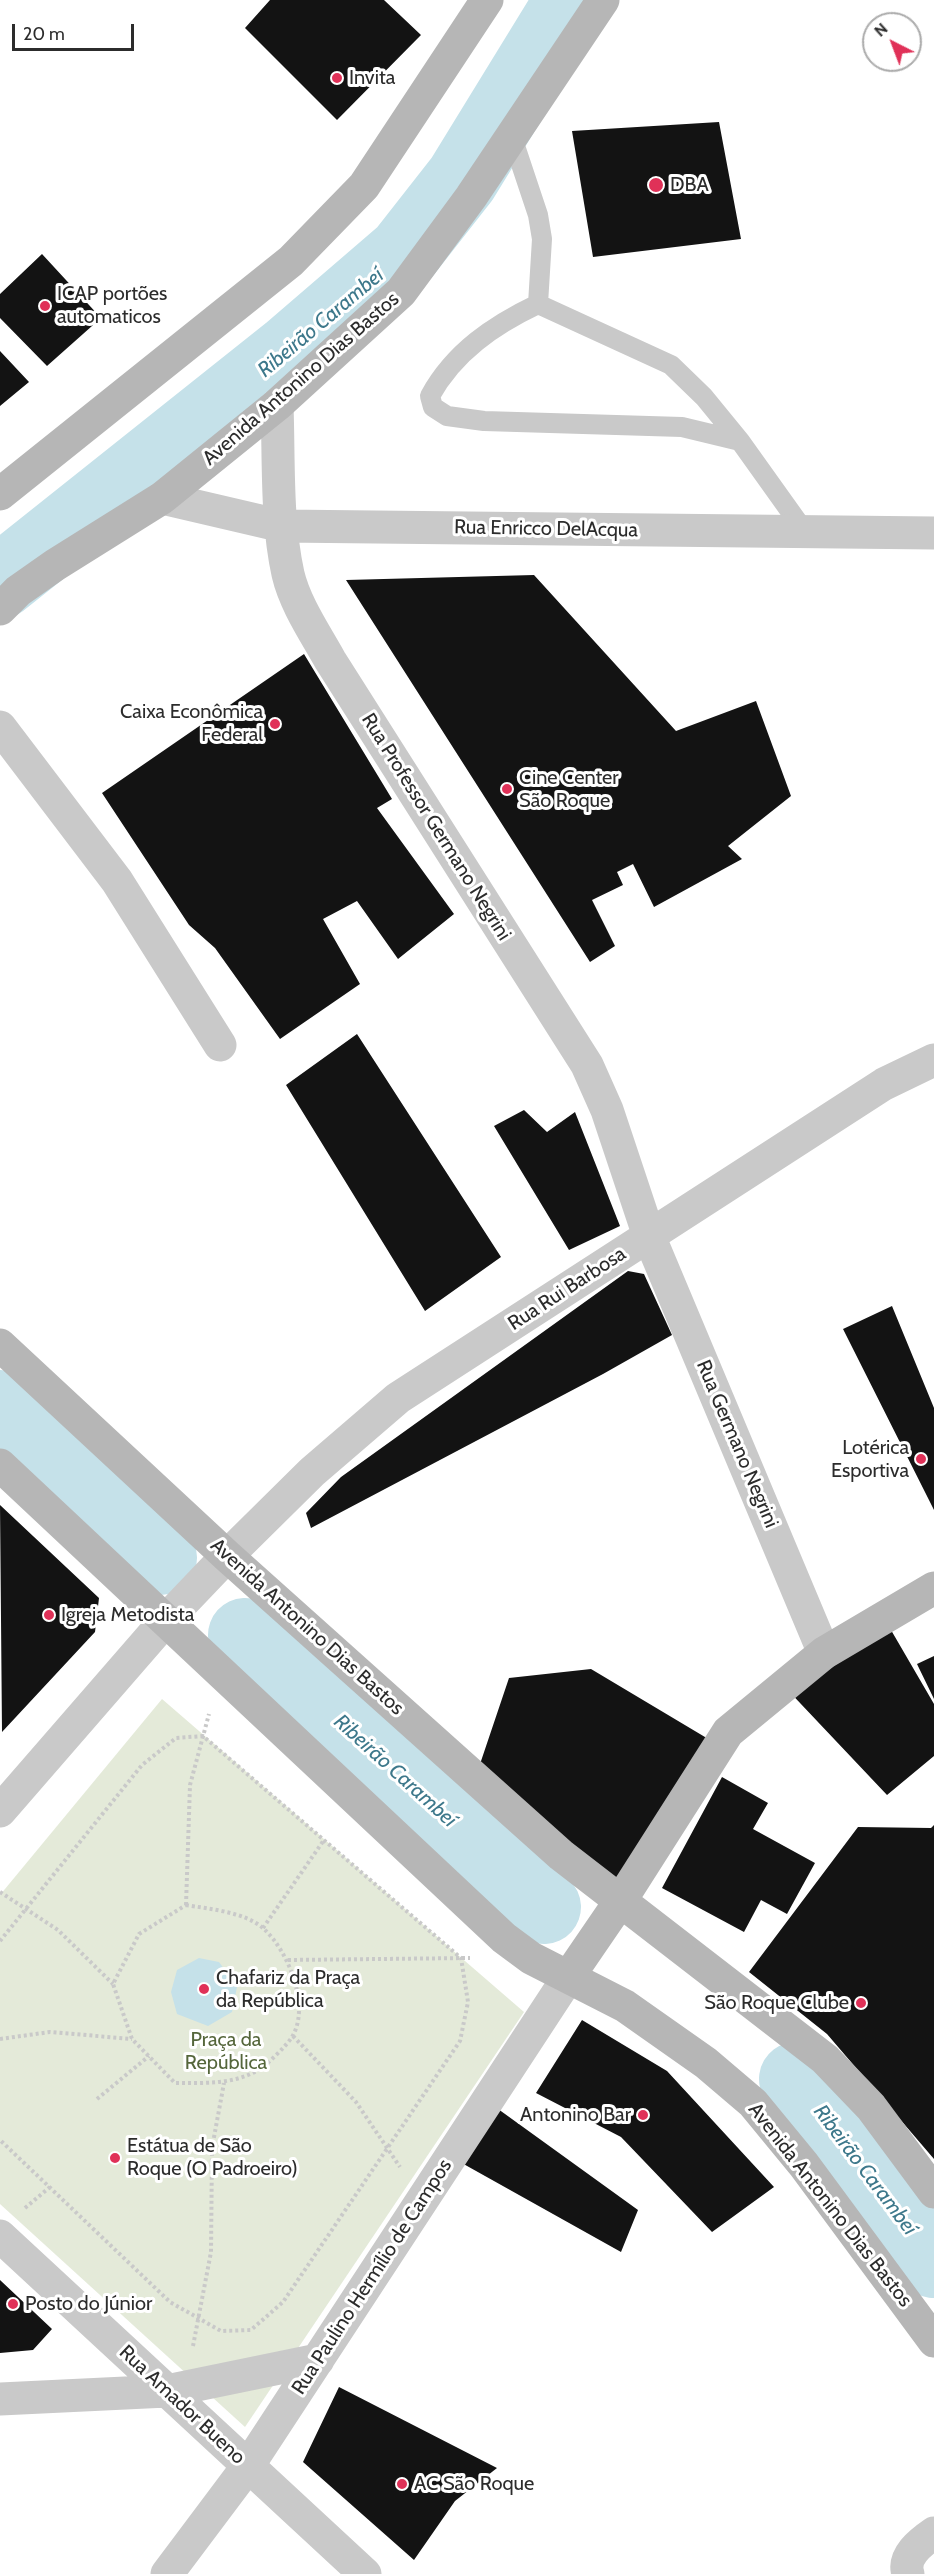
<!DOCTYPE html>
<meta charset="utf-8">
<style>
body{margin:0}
#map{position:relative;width:934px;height:2574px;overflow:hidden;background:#fff;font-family:Cabin,sans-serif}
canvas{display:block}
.north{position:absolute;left:862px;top:12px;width:60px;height:60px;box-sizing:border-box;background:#fff;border:2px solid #ababab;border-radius:50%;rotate:318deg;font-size:16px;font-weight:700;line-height:24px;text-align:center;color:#2c2c2c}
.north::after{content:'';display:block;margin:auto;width:21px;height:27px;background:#e03158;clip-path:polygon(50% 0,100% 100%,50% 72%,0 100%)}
.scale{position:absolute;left:12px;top:24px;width:122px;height:27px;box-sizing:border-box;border:3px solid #2c2c2c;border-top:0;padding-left:8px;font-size:18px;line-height:21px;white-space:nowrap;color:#2c2c2c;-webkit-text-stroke:4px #fff;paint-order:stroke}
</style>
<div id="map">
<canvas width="934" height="2574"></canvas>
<div class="north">N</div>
<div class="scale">20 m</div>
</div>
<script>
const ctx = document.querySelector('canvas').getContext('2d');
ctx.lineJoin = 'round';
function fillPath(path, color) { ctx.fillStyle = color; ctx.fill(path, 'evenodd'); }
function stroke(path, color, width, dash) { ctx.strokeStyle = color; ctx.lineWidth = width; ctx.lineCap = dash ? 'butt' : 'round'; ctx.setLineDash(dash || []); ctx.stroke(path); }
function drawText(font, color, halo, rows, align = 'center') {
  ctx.font = font + ' Cabin,sans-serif'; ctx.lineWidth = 6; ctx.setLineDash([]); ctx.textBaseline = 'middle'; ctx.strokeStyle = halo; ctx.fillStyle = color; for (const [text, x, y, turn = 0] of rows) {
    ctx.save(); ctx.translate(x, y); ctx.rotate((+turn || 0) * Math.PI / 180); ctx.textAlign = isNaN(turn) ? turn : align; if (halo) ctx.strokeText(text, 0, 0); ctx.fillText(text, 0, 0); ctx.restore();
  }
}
fillPath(new Path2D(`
 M162 1699 524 2012 245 2427 0 2204V1895Z`), '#e4ead9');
fillPath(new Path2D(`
 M199 1958 219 1962 237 1987 232 2012 208 2026 177 2014 171 1992 177 1970Z`), '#c5e1e9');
stroke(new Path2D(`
 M0 582 289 352 404 253 462 179 572 0
 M0 1407 160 1558
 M245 1635 544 1907
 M796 2079 934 2261`), '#c5e1e9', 74);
fillPath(new Path2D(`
 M270 0H384L421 35 337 120 245 28Z
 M719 122 741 239 593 257 572 131Z
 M42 254 101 318 47 366 0 318V294Z
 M0 351 29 382 0 406Z
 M534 575 676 731 756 701 791 796 728 846 742 859 654 907 633 864 617 872 623 885 592 900 615 946 590 962 346 580Z
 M304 654 392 799 377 808 454 914 398 959 357 901 323 919 360 984 280 1039 215 948 189 925 102 793Z
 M357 1034 501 1257 425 1311 286 1085Z
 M524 1110 547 1132 575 1112 620 1226 569 1250 494 1126Z
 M628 1271 644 1274 672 1335 603 1374 311 1528 306 1513 341 1477Z
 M892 1306 934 1408V1510L843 1329Z
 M0 1505 99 1598 95 1632 2 1732Z
 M884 1618 934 1704V1756L887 1795 783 1685Z
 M934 1656V1699L917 1664Z
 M591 1669 715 1743 619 1894 478 1770 509 1678Z
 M722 1777 768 1803 753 1829 815 1863 787 1914 761 1900 744 1932 662 1888Z
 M934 1825V2159L827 2034 749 1972 858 1827 931 1828Z
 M582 2020 667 2071 774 2187 712 2232 621 2137 536 2093Z
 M487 2101 638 2210 621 2252 451 2157Z
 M0 2280 52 2329 33 2350 0 2353Z
 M339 2387 497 2468 455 2501 414 2560 303 2462Z`), '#131313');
stroke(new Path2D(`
 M0 1892 58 1930 113 1984
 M186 1905C209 1909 246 1912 264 1929 288 1951 311 2006 292 2037 286 2046 269 2063 260 2069 234 2085 204 2083 175 2083L132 2039 113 1984 139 1934Z
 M186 1905 190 1785 209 1714
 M263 1928 324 1840
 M0 1941 142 1765 176 1738 203 1736 461 1958 468 2002 460 2041 283 2302 251 2330 221 2331 170 2302 0 2140
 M288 1960 470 1958
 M293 2036 356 2102 400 2167
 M0 2039 50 2032 132 2039
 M97 2099 149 2056
 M25 2208 50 2187
 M193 2346 211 2252 212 2148 224 2083`), '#c9c9c9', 4, [3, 3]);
stroke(new Path2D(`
 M512 137 538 215 542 239 538 304C494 325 454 352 430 396L433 407 447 416 484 421 682 427 740 441 805 532
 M538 304 671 365 704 397 740 441`), '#c9c9c9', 20);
stroke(new Path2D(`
 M277 405C279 460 276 519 288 574 295 604 315 633 330 660L587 1065 607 1110 649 1236 824 1653
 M162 498 282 526 934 533
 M0 727 117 881 220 1045
 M0 1811 165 1621 227 1556 312 1472 398 1398 884 1084 934 1060
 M0 2236 365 2574
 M0 2399 167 2391 318 2360
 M167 2574 248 2466 569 1976
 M908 2574C902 2556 921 2542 934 2533`), '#c9c9c9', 33);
stroke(new Path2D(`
 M0 494 291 261 364 186 487 0
 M0 609 18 591 55 565 162 498 277 405 401 292 471 197 603 0
 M0 1345 227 1556 561 1855 825 2059 871 2107 934 2192
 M0 1465 504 1938 531 1958 625 2006 706 2063 753 2103 804 2165 934 2341
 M569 1976 621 1900 728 1732 824 1653 934 1588`), '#b6b6b6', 33);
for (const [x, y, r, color] of [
 [337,78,6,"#e03158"],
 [656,185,8,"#e03158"],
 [45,306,6,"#e03158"],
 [275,724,6,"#e03158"],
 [507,789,6,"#e03158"],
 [921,1459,6,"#e03158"],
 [49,1615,6,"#e03158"],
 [204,1989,6,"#e03158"],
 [861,2003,6,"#e03158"],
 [643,2115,6,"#e03158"],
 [115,2158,6,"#e03158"],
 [13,2304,6,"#e03158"],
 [402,2484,6,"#e03158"]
]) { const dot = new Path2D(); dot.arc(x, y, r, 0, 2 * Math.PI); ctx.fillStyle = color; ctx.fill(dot); stroke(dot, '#fff', 2); }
drawText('20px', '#2c2c2c', '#fff', [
 ["Invita",349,78],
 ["DBA",670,185],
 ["ICAP portões",57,294],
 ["automaticos",57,317],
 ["Caixa Econômica",263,712,"right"],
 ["Federal",263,735,"right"],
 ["Cine Center",519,778],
 ["São Roque",519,801],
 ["Lotérica",909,1448,"right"],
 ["Esportiva",909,1471,"right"],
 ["Igreja Metodista",61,1615],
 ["Chafariz da Praça",216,1978],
 ["da República",216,2001],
 ["São Roque Clube",849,2003,"right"],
 ["Antonino Bar",631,2115,"right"],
 ["Estátua de São",127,2146],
 ["Roque (O Padroeiro)",127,2169],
 ["Posto do Júnior",25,2304],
 ["AC São Roque",414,2484]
], 'left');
drawText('20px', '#2c2c2c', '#fff', [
 ["Avenida Antonino Dias Bastos",301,379,-41],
 ["Rua Enricco DelAcqua",546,529,1],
 ["Rua Professor Germano Negrini",436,827,58],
 ["Rua Rui Barbosa",567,1289,-33],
 ["Rua Germano Negrini",737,1444,67],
 ["Avenida Antonino Dias Bastos",307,1627,42],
 ["Avenida Antonino Dias Bastos",830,2205,52],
 ["Rua Paulino Hermílio de Campos",372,2277,-57],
 ["Rua Amador Bueno",182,2405,43]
]);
drawText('20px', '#55663b', '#fff', [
 ["Praça da",226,2040],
 ["República",226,2063]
]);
drawText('italic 21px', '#3d788b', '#fff', [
 ["Ribeirão Carambeí",321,323,-40],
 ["Ribeirão Carambeí",395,1771,42],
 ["Ribeirão Carambeí",865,2170,53]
]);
</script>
